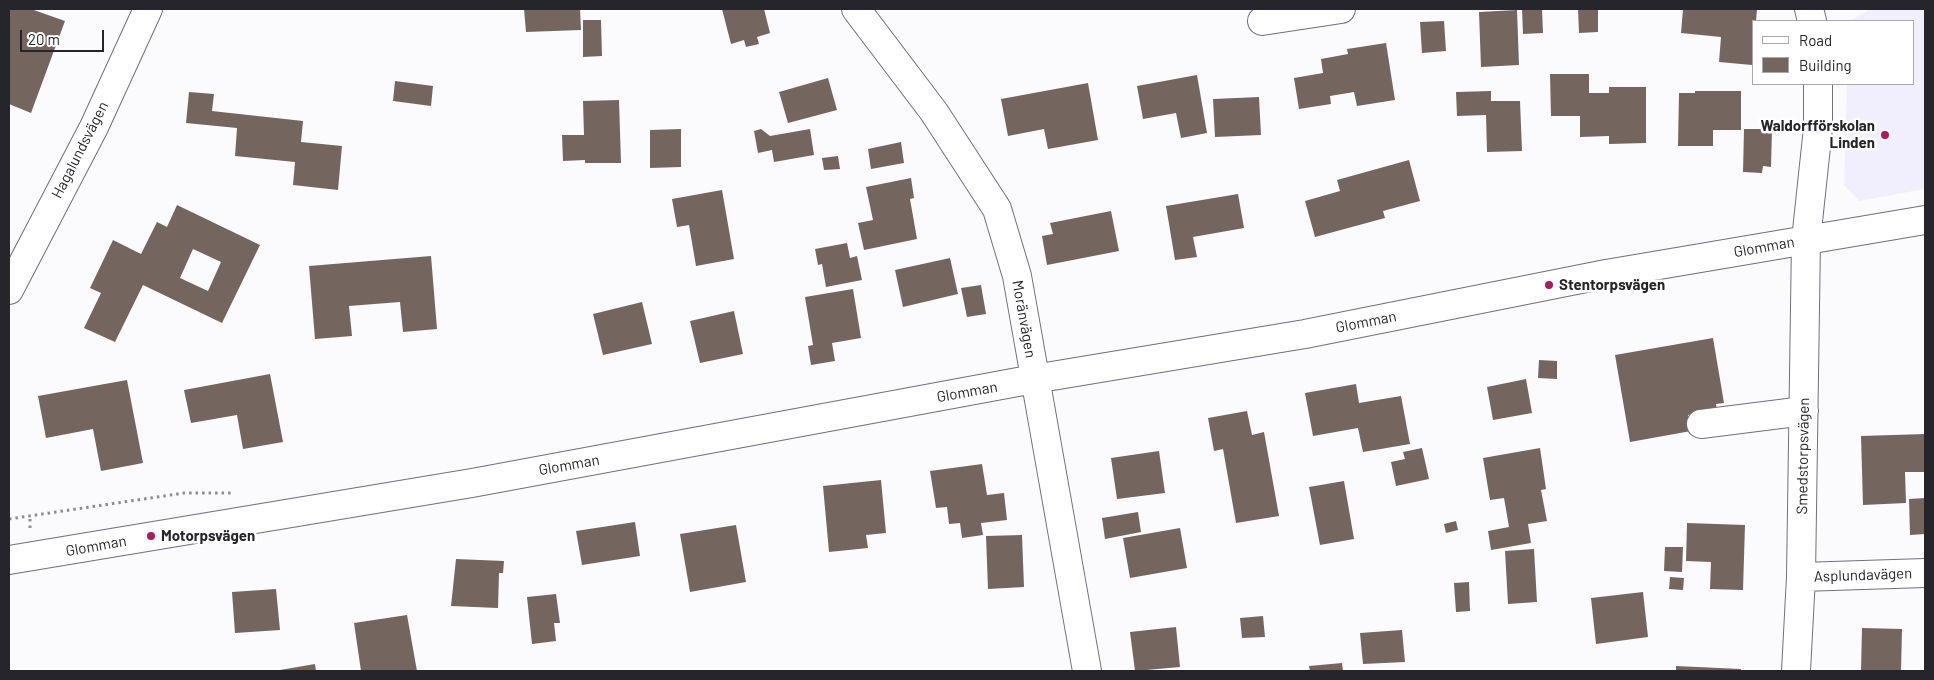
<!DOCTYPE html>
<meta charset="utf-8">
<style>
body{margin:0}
#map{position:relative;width:1934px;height:680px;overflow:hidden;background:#fbfbfe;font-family:Barlow,sans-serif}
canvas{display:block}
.frame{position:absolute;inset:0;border:10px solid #26252b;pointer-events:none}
.legend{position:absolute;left:1752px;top:20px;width:162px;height:65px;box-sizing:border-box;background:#fff;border:1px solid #a8a8aa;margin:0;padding:6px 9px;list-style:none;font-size:15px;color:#26252b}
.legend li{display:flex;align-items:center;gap:10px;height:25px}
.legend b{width:25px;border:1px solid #a8a8aa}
.scale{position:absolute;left:20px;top:30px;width:84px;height:22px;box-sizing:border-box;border:2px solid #26252b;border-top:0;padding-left:6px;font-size:15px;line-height:18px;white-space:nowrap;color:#26252b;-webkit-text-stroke:4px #fff;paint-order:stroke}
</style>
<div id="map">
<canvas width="1934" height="680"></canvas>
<div class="frame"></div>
<ul class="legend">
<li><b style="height:6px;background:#fff"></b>Road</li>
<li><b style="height:14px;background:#74665f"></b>Building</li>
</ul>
<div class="scale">20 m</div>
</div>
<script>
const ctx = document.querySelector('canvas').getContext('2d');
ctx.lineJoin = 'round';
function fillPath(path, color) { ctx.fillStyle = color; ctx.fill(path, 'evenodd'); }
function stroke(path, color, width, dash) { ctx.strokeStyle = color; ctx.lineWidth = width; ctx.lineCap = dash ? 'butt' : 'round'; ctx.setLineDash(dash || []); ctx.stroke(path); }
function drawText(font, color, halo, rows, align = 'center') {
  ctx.font = font + ' Barlow,sans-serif'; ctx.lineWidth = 5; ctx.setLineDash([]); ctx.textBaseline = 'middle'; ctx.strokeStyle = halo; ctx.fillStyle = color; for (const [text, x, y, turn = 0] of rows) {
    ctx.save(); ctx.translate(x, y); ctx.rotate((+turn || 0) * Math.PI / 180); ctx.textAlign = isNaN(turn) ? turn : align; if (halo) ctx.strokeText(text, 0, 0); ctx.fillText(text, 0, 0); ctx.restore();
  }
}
fillPath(new Path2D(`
 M1871 9H1925V189L1859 201 1844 185 1847 84H1913V21H1849Z`), '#f1effd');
fillPath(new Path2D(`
 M9 9H31L65 21 31 113 9 104Z
 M524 9H580L581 30 526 32Z
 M722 9H764L770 33 757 37 759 44 746 47 744 40 731 44Z
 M1522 9H1542L1543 33 1523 34Z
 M1578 9H1598V32L1579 33Z
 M1683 9H1757L1756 21H1753L1752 65 1719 62 1721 37 1681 33Z
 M1517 10 1519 65 1481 67 1479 12Z
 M583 20H601L602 56 583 57Z
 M1444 21 1446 51 1422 53 1420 22Z
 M1386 43 1395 100 1357 106 1354 92 1330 96 1331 104 1299 109 1294 78 1323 73 1321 59 1348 54 1347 49Z
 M1550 74H1589V93H1609V87H1646V143L1609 144V136L1580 137V116H1551Z
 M1197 75 1207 133 1181 138 1176 113 1143 119 1137 86Z
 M828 78 837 110 788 123 779 92Z
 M395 81 433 86 431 106 393 101Z
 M1088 83 1098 140 1048 149 1044 129 1008 136 1001 99Z
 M1491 91V101H1520L1522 151 1487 152 1486 115 1457 116 1456 92Z
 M1695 91H1741V130H1713V146H1678L1679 93H1695Z
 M189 92 214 94 212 111 303 121 301 142 342 146 338 190 293 185 295 162 235 156 237 128 186 123Z
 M1259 97 1261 135 1215 137 1213 99Z
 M619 100 621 163H585V160L563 161 562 135H584L583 101Z
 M681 129V167L650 168V130Z
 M761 129 770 136 810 129 814 155 774 162 772 150 758 153 754 131Z
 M1744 129H1772L1771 167 1763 166 1762 173 1743 172Z
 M901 142 904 163 871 169 868 149Z
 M838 156 840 169 824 170 822 158Z
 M1409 160 1420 201 1383 211 1385 218 1315 237 1305 201 1340 191 1337 180Z
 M911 178 914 198 910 199 917 239 864 250 858 223 873 220 866 187Z
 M722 190 734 259 696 266 689 225 677 227 672 199Z
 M1238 194 1244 228 1193 237 1197 257 1175 260 1166 206Z
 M177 205 260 245 222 323 143 285 115 342 84 328 101 293 90 288 113 240 141 254 157 222 167 227ZM193 249 221 262 208 291 180 278Z
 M1111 211 1119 251 1047 265 1042 236 1053 234 1050 223Z
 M847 243 850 258 857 256 862 280 826 287 822 264 818 265 815 249Z
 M431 256 437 329 403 332 400 302 349 306 352 336 315 339 309 266Z
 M950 258 958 294 903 307 895 270Z
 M981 285 986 314 967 317 961 288Z
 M853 289 861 338 832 343 835 361 811 365 808 346 813 345 805 297Z
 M642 302 652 344 603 355 593 314Z
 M734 311 743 354 700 363 690 321Z
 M1713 338 1724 403 1716 404 1717 410 1688 415 1691 431 1630 442 1615 355Z
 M1539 360 1557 361V379L1538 378Z
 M270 374 283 442 243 449 237 415 191 423 184 390Z
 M1526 379 1532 413 1493 420 1487 387Z
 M127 380 143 463 101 471 93 429 46 438 38 396Z
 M1356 384 1359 403 1401 396 1410 444 1363 452 1358 428 1313 436 1305 393Z
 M1247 411 1252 435 1264 432 1279 516 1236 523 1223 449 1214 451 1208 418Z
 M1925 434V472H1905L1906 503 1863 505 1861 436Z
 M1422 448 1429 479 1396 486 1391 462 1405 459 1403 452Z
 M1540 448 1546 489 1541 490 1547 521 1528 524 1531 543 1491 550 1488 531 1509 527 1504 498 1490 500 1483 458Z
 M1159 451 1165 493 1117 499 1111 458Z
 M982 464 987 495 1004 493 1007 520 981 523 983 535 962 538 960 523 949 524 947 507 936 508 930 471Z
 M881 480 886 533 866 535 868 548 829 552 823 486Z
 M1344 481 1354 539 1320 545 1309 487Z
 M1925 498V534L1910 535 1909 499Z
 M1138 512 1141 532 1105 539 1102 518Z
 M1456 521 1458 530 1446 533 1444 524Z
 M635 522 640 556 582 565 576 531Z
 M1687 523 1745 525 1743 590 1710 589 1711 562 1686 561Z
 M736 525 746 582 690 592 680 534Z
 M1180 528 1187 568 1130 578 1123 538Z
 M1022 535 1024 587 988 589 986 536Z
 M1665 547H1683L1682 572 1664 571Z
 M1534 549 1537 602 1508 604 1505 551Z
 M456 559 504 561 503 573H499L498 608 451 606Z
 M1670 577 1684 578 1683 590 1669 589Z
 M1469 582 1470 611 1456 612 1454 583Z
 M276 589 280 630 235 633 232 592Z
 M1643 592 1648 637 1596 644 1591 598Z
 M556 594 560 623H554L556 641 532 644 527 597Z
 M407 615 417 671H361L354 623Z
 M1263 616 1265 637 1242 638 1240 618Z
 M1176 627 1180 667 1135 671 1130 632Z
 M1862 628 1902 629 1901 671H1861Z
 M1402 630 1405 662 1363 664 1360 633Z
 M1342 663 1343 671H1310L1309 666Z
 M315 664 316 671H280V670Z
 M1676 666 1741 669V671H1676Z`), '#74665f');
const minor = new Path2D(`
 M856 9 934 112 997 209 1017 276 1087 671
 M1809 9 1812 21
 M1262 21 1341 9
 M9 290 94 127 148 9
 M1701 424 1804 411
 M9 560 472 483 1034 379 1305 334 1606 274 1925 220
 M1801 577 1925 573
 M1796 671 1801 577 1806 240 1818 128V84`);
stroke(minor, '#716f7d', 30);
stroke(new Path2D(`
 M9 519 184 493H231
 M30 528V516`), '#8d8d91', 3, [2.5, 4]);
stroke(minor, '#fff', 28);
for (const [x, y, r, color] of [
 [1885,135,5,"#a91c5d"],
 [1549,285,5,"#a91c5d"],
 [151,536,5,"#a91c5d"]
]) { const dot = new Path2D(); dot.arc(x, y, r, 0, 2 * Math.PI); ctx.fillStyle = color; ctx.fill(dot); stroke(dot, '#fff', 2); }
drawText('bold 15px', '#26252b', '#fff', [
 ["Waldorfförskolan",1875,126,"right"],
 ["Linden",1875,143,"right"],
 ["Stentorpsvägen",1559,285],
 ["Motorpsvägen",161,536]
], 'left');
drawText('15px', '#26252b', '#fff', [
 ["Hagalundsvägen",80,150,-63],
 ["Glomman",1764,247,-10],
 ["Moränvägen",1024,319,80],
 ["Glomman",1366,322,-11],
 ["Glomman",967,392,-10],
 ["Smedstorpsvägen",1803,456,-89],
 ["Glomman",569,465,-10],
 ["Glomman",96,546,-10],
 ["Asplundavägen",1863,575,-2]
]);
</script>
